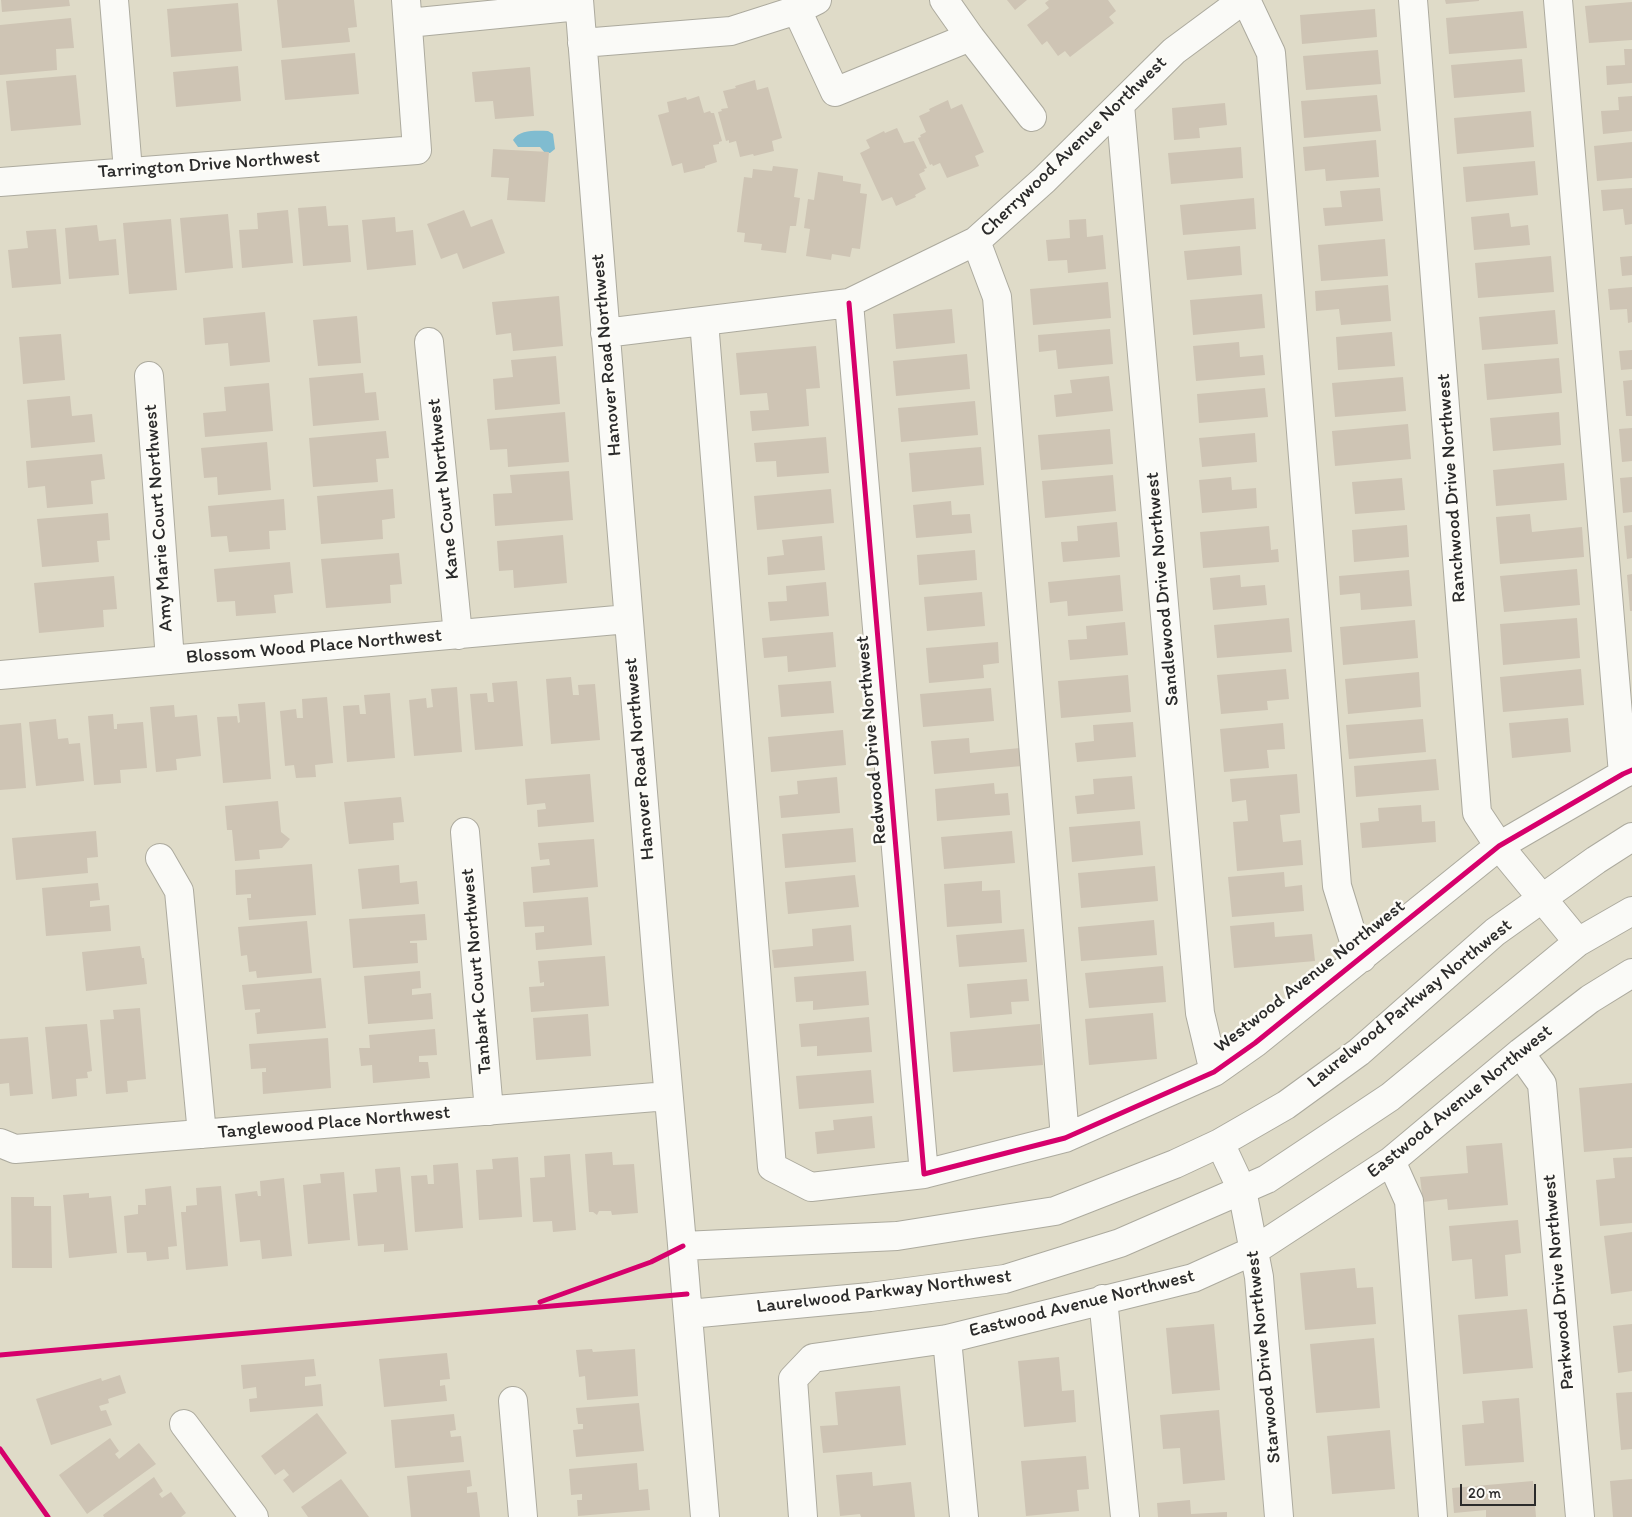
<!DOCTYPE html>
<style>
body{margin:0}
#map{position:relative;width:1632px;height:1517px;overflow:hidden;background:#dfdbc8;font-family:Itim,sans-serif}
canvas{display:block}
.scale{position:absolute;left:1460px;top:1484px;width:76px;height:22px;box-sizing:border-box;border:2px solid #2b2b2b;border-top:0;padding-left:6px;font-size:15px;line-height:18px;white-space:nowrap;color:#2b2b2b;-webkit-text-stroke:4px #fdfcf7;paint-order:stroke}
</style>
<div id="map">
<canvas width="1632" height="1517"></canvas>
<div class="scale">20 m</div>
</div>
<script>
const ctx = document.querySelector('canvas').getContext('2d');
ctx.lineJoin = 'round';
function fillPath(path, color) { ctx.fillStyle = color; ctx.fill(path, 'evenodd'); }
function stroke(path, color, width, dash) { ctx.strokeStyle = color; ctx.lineWidth = width; ctx.lineCap = dash ? 'butt' : 'round'; ctx.setLineDash(dash || []); ctx.stroke(path); }
function drawText(font, color, halo, rows, align = 'center') {
  ctx.font = font + ' Itim,sans-serif'; ctx.lineWidth = 5; ctx.setLineDash([]); ctx.textBaseline = 'middle'; ctx.strokeStyle = halo; ctx.fillStyle = color; for (const [text, x, y, turn = 0] of rows) {
    ctx.save(); ctx.translate(x, y); ctx.rotate((+turn || 0) * Math.PI / 180); ctx.textAlign = isNaN(turn) ? turn : align; if (halo) ctx.strokeText(text, 0, 0); ctx.fillText(text, 0, 0); ctx.restore();
  }
}
fillPath(new Path2D(`
 M548 131 553 134 555 149 550 153H545L540 147H518L513 140C520 129 537 131 548 131Z`), '#80bcd0');
fillPath(new Path2D(`
 M1 0H69L70 6 2 12Z
 M277 0H354L357 27 348 28 350 42 282 48Z
 M1007 0H1027L1015 10Z
 M1049 0H1108L1116 11 1109 17 1114 23 1070 57 1065 51 1058 56 1047 41 1042 45 1027 25 1049 8 1045 3Z
 M1445 0H1479V1L1446 4Z
 M1632 2V40L1589 43 1585 6Z
 M238 3 242 51 171 57 167 9Z
 M1375 9 1377 37 1302 44 1300 15Z
 M1523 11 1527 48 1449 54 1446 18Z
 M71 18 74 48 56 49 57 70 0 75V25Z
 M1624 49H1632V83L1607 85 1606 66 1625 65Z
 M1378 50 1381 84 1306 90 1303 56Z
 M355 53 359 94 285 100 281 60Z
 M1522 59 1525 92 1454 98 1451 65Z
 M238 66 241 101 176 107 173 72Z
 M530 67 534 116 495 119 493 101 475 102 472 72Z
 M76 75 81 125 11 131 6 81Z
 M755 80 757 90 768 87 782 138 772 141 774 151 754 156 753 154 740 157 736 141 729 143V140L726 141 718 112 722 111 721 109 728 108 723 91 736 88 735 86Z
 M1377 95 1381 131 1304 138 1301 101Z
 M699 96 704 113 710 111 711 113H714L722 141 719 142V144L713 145 717 162 705 166V168L684 173 682 163 672 166 658 115 669 112 667 102 686 97 687 100Z
 M1632 96V131L1603 134 1601 111 1619 110 1618 97Z
 M948 100 951 109 962 104 984 152 975 156 979 166 947 178 940 163 933 166 932 164 930 165 918 138 921 137 920 135 926 132 919 116 930 111 929 109Z
 M1225 103 1227 125 1199 128 1200 138 1174 140 1172 108Z
 M1531 111 1534 147 1457 154 1454 118Z
 M897 128 904 143 914 141 927 168 924 169 925 171 919 174 926 189 915 195 916 197 896 206 892 197 882 201 860 153 870 148 866 140 884 131 885 133Z
 M1376 140 1379 177 1326 181 1325 169 1305 171 1303 147Z
 M1632 142V178L1597 181 1594 146Z
 M1241 147 1243 178 1171 184 1168 153Z
 M493 149 549 152 545 202 507 200 509 178 491 177Z
 M1535 161 1538 195 1466 202 1463 167Z
 M773 166 798 169 794 197 800 198 796 226H790L786 253 761 250 762 244 744 242 745 233 737 232 744 177 752 178 753 169 772 171Z
 M818 172 843 176V181L861 184 860 193 867 194 860 249 852 248 850 257 832 254 831 260 806 256 810 229 804 228 808 199 814 200Z
 M1380 188 1383 221 1325 226 1323 208 1342 207 1340 191Z
 M1632 188V224L1625 225 1623 209 1603 211 1601 190Z
 M1254 198 1256 229 1183 235 1180 205Z
 M326 206 328 226 348 225 351 262 303 266 298 208Z
 M288 210 293 263 242 268 239 230 258 229 257 213Z
 M464 210 471 227 492 219 505 253 463 269 457 253 441 259 427 224Z
 M1509 213 1511 227 1528 225 1530 245 1474 250 1471 217Z
 M228 214 233 268 185 273 180 218Z
 M395 217 396 232 413 230 416 265 367 270 362 220Z
 M171 219 177 290 129 294 123 223Z
 M1086 219 1087 237 1103 235 1106 269 1068 273 1067 260 1048 261 1046 240 1070 238 1069 220Z
 M97 225 99 241 116 239 119 275 69 279 65 228Z
 M56 229 61 284 12 288 8 250 28 248 26 231Z
 M1385 239 1388 276 1321 281 1318 245Z
 M1240 246 1242 275 1187 280 1184 251Z
 M1551 256 1554 292 1478 298 1475 263Z
 M1632 256V275L1622 276 1620 257Z
 M1108 282 1111 318 1033 325 1030 289Z
 M1388 285 1391 321 1341 325 1339 309 1316 311 1315 291Z
 M1632 287V322L1628 323 1627 309 1610 310 1608 289Z
 M1262 294 1265 328 1193 335 1190 300Z
 M559 296 563 346 513 351 511 333 496 335 492 302Z
 M952 309 955 343 896 349 893 314Z
 M1555 310 1558 344 1482 350 1479 317Z
 M265 312 270 362 230 366 228 343 205 345 203 318Z
 M357 316 361 363 318 366 313 320Z
 M1110 329 1113 364 1058 369 1056 350 1039 352 1038 335Z
 M1392 332 1395 366 1338 370 1336 337Z
 M61 334 65 380 23 384 19 337Z
 M1239 342 1240 357 1263 355 1265 375 1196 381 1193 346Z
 M816 346 820 388 806 389 809 426 752 431 750 411 769 410 767 393 740 395 736 353Z
 M1632 350V369L1621 370 1619 351Z
 M967 354 970 389 896 396 893 361Z
 M556 356 560 404 495 410 493 379 513 377 511 360Z
 M1559 358 1562 393 1487 400 1484 364Z
 M363 373 365 393 376 392 379 420 313 426 309 378Z
 M1109 376 1113 411 1056 417 1054 395 1072 393 1070 380Z
 M1403 377 1406 411 1335 417 1332 383Z
 M1632 380V416H1626L1623 381Z
 M269 383 273 431 205 437 203 413 226 411 224 387Z
 M1265 388 1268 417 1199 423 1197 394Z
 M70 396 72 416 92 414 95 442 31 448 27 400Z
 M975 401 978 435 901 442 898 408Z
 M565 412 569 462 508 467 507 449 490 450 487 419Z
 M1559 412 1561 445 1493 451 1490 418Z
 M1408 424 1411 459 1335 466 1332 431Z
 M1632 428V461L1622 462 1619 429Z
 M1110 429 1113 464 1041 470 1038 435Z
 M386 431 389 458 376 459 378 482 313 487 309 438Z
 M1255 433 1257 462 1202 467 1199 438Z
 M826 437 829 473 777 477 776 461 756 462 754 443Z
 M267 442 271 490 218 495 217 477 204 478 201 448Z
 M981 447 984 485 912 492 909 453Z
 M102 454 105 479 91 481 93 504 47 508 45 486 28 488 26 461Z
 M1564 463 1567 500 1496 506 1493 470Z
 M569 471 573 520 495 526 493 494 512 493 510 475Z
 M1113 475 1116 511 1045 518 1042 481Z
 M1231 477 1232 490 1256 488 1257 508 1202 513 1199 480Z
 M1632 477V512L1623 513 1620 478Z
 M1402 478 1405 510 1355 514 1352 482Z
 M393 489 395 518 382 520 383 539 321 544 317 496Z
 M831 489 834 523 757 530 754 496Z
 M284 499 286 530 269 531 270 549 229 552 227 536 211 537 208 506Z
 M951 501 952 515 970 514 972 533 916 538 913 505Z
 M108 513 110 540 97 541 99 562 42 567 37 519Z
 M1530 514 1532 532 1582 527 1584 557 1500 564 1496 517Z
 M1117 522 1120 557 1063 562 1061 542 1078 541 1077 526Z
 M1407 525 1409 557 1354 562 1352 530Z
 M1632 525V558L1627 559 1624 526Z
 M1269 526 1271 550 1278 549 1279 562 1203 568 1200 532Z
 M563 535 567 583 514 588 513 570 499 571 497 541Z
 M822 536 825 570 768 575 767 557 784 555 782 540Z
 M975 550 977 580 919 585 917 555Z
 M399 553 402 584 390 585 391 603 326 608 321 559Z
 M290 562 293 593 274 595 276 613 236 616 235 601 217 602 214 569Z
 M1577 569 1580 605 1504 612 1500 576Z
 M1409 570 1412 606 1361 610 1360 593 1340 595 1339 576Z
 M1632 574V611H1630L1627 575Z
 M1120 575 1123 611 1068 616 1067 601 1050 603 1048 582Z
 M1240 575 1241 587 1265 585 1267 605 1213 610 1210 578Z
 M114 576 117 609 103 610 104 627 39 633 34 583Z
 M826 582 829 616 770 621 768 602 787 601 786 586Z
 M982 592 985 626 927 631 924 597Z
 M1289 618 1292 652 1217 658 1214 625Z
 M1577 618 1580 658 1503 665 1500 624Z
 M1415 620 1418 658 1343 665 1340 627Z
 M1125 622 1128 655 1070 660 1068 640 1087 639 1086 626Z
 M833 632 836 667 788 672 787 656 764 658 762 638Z
 M998 642 999 663 983 665 984 678 929 683 926 648Z
 M1286 669 1289 699 1267 701 1268 710 1221 714 1217 675Z
 M1581 669 1584 705 1503 712 1500 677Z
 M1419 672 1421 707 1348 714 1345 679Z
 M1128 675 1131 712 1061 718 1058 681Z
 M571 677 573 695H579L578 685 595 684 600 740 551 744 546 679Z
 M517 681 523 746 475 750 470 694 487 693 488 702H494L492 683Z
 M831 681 834 713 781 717 778 685Z
 M457 687 462 752 414 756 409 700 426 698 427 708 433 707 431 689Z
 M991 688 994 721 923 727 920 694Z
 M390 693 395 758 347 762 343 706 359 705 360 714H366L364 695Z
 M327 697 333 763 315 765 316 777 296 778 294 765 285 766 280 711 296 709 297 718H303L302 699Z
 M265 702 271 779 223 783 217 717 237 716 238 723 240 722 238 704Z
 M174 705 175 717 197 715 201 756 176 759 177 770 156 772 150 707Z
 M113 714 114 729H117V724L143 722 147 768 120 770 121 783 94 785 88 716Z
 M1568 718 1571 752 1512 758 1509 723Z
 M56 719 58 739 68 738 69 744 80 743 84 781 36 786 29 722Z
 M1423 719 1426 752 1349 759 1346 725Z
 M1133 722 1136 757 1077 762 1075 743 1094 741 1093 725Z
 M21 723 26 788 0 790V725Z
 M1283 723 1285 749 1267 750 1269 768 1224 772 1220 729Z
 M843 730 846 765 771 772 768 737Z
 M969 738 970 753 1020 748 1022 766 934 774 931 741Z
 M1436 759 1439 790 1356 797 1354 766Z
 M590 774 594 822 538 827 537 810 546 809 545 803 527 805 525 779Z
 M1297 774 1300 813 1280 815 1283 842 1301 840 1303 865 1237 871 1233 822 1248 821 1246 800 1232 802 1230 779Z
 M1132 776 1135 809 1077 814 1075 796 1094 794 1093 779Z
 M837 777 840 813 781 818 779 796 798 794 797 781Z
 M994 783 995 794 1008 793 1010 815 937 821 935 789Z
 M401 797 404 822 393 823 394 840 349 844 344 802Z
 M278 801 281 832 290 839 282 848 259 850 260 859 235 861 232 830H227L225 806Z
 M1421 805 1422 822 1435 821 1436 842 1362 848 1360 823 1379 821 1378 808Z
 M1140 821 1143 855 1072 862 1069 827Z
 M853 828 856 862 785 868 782 834Z
 M96 831 98 857 87 858 88 873 16 880 12 838Z
 M1012 831 1015 863 944 869 941 837Z
 M594 839 598 887 533 893 531 867 550 865 549 859 540 860 538 843Z
 M312 864 316 915 249 920 247 898H251V894L236 895 235 870Z
 M399 865 400 883 417 881 419 904 362 909 358 869Z
 M1155 866 1158 901 1081 908 1078 873Z
 M1284 872 1285 887 1302 885 1304 911 1232 917 1228 877Z
 M855 875 859 907 788 914 785 882Z
 M982 881V891L1000 890 1002 923 947 927 944 884Z
 M98 883 100 900 90 901V907L109 905 111 931 46 936 42 888Z
 M588 897 592 945 536 950 535 933 544 932V926L525 927 523 902Z
 M425 914 427 940 410 941V943H417L418 963 353 968 349 919Z
 M1154 920 1157 955 1081 961 1078 927Z
 M307 921 312 973 257 978 256 971 249 972 247 955 241 956 238 927Z
 M1274 922 1275 937 1312 934 1315 961 1234 968 1230 926Z
 M851 925 854 961 774 968 772 950 813 946 812 929Z
 M1024 929 1027 962 959 967 956 935Z
 M140 946 142 958H144L147 984 86 991 82 952Z
 M605 956 609 1006 531 1012 529 987 544 986V982L540 983 538 961Z
 M1163 966 1166 1002 1089 1008 1085 973Z
 M420 971 421 988 412 989V995L431 993 433 1019 368 1024 364 976Z
 M866 971 869 1005 813 1010V1001L796 1002 794 977Z
 M321 978 326 1028 257 1034 255 1013 260 1012V1009L245 1010 242 985Z
 M1027 979 1029 1001 1011 1002 1012 1014 970 1018 967 984Z
 M140 1008 146 1079 127 1081 128 1092 106 1094 100 1020 114 1019 113 1010Z
 M1153 1013 1157 1059 1089 1065 1085 1019Z
 M588 1014 591 1056 536 1060 533 1018Z
 M869 1017 872 1052 817 1056V1046L801 1047 799 1024Z
 M87 1024 92 1071 87 1072 88 1078 76 1079 77 1096 52 1099 45 1027Z
 M1040 1024 1043 1065 953 1072 950 1032Z
 M435 1029 437 1055 419 1056V1062H428L430 1078 373 1083 372 1065 361 1066 359 1048H370L369 1035Z
 M28 1037 33 1094 10 1096 9 1083 0 1084V1039Z
 M328 1038 331 1088 263 1094 262 1072H266V1068L251 1069 249 1044Z
 M871 1070 874 1103 799 1109 796 1076Z
 M1632 1083V1148L1584 1152 1579 1088Z
 M872 1116 875 1148 817 1154 815 1132 834 1130 833 1120Z
 M1502 1143 1508 1205 1448 1210 1447 1199 1423 1202 1420 1177 1468 1173 1466 1146Z
 M612 1152 613 1165 634 1164 638 1213 612 1215 611 1211H599L597 1215 593 1212H589L585 1154Z
 M570 1154 576 1230 553 1232 552 1221 533 1222 530 1178 545 1177 544 1156Z
 M518 1157 522 1217 479 1220 476 1170 493 1169 492 1159Z
 M1632 1157V1223L1600 1226 1596 1180 1615 1178 1613 1158Z
 M458 1163 463 1228 415 1232 411 1176 427 1175 428 1184H434L433 1165Z
 M400 1167 408 1250 384 1252V1244L358 1246 353 1194 377 1192 375 1169Z
 M344 1172 350 1240 308 1244 303 1185 321 1183 320 1174Z
 M284 1178 292 1256 262 1259 260 1240 240 1242 235 1194 257 1191 258 1196H261L260 1181Z
 M171 1186 177 1246 168 1247 169 1259 147 1261 146 1252 127 1253 124 1216 138 1214V1205H146L145 1189Z
 M221 1186 228 1266 186 1270 181 1212H186V1206L197 1205 196 1188Z
 M89 1193V1198L111 1196 117 1253 69 1258 63 1195Z
 M11 1197H34V1206H51L52 1268H12Z
 M1518 1220 1521 1253 1505 1255 1508 1296 1475 1299 1472 1259 1452 1261 1449 1226Z
 M1632 1232V1291L1611 1294 1604 1236Z
 M1355 1268 1357 1288 1373 1287 1376 1324 1305 1330 1300 1273Z
 M1527 1309 1533 1368 1463 1374 1458 1315Z
 M1214 1324 1220 1390 1172 1394 1166 1328Z
 M1632 1324V1371L1618 1373 1613 1326Z
 M1374 1338 1380 1408 1316 1413 1310 1344Z
 M592 1349 593 1352 635 1349 638 1396 587 1400 585 1376 579 1377 576 1350Z
 M447 1353 450 1379 440 1380V1386L445 1385 447 1401 384 1407 379 1359Z
 M1059 1357 1062 1391 1074 1390 1076 1422 1024 1427 1018 1361Z
 M314 1359 316 1376 305 1377V1386L321 1384 323 1406 250 1412 249 1399 257 1398 256 1387 243 1389 241 1365Z
 M120 1375 126 1393 108 1399 109 1403 99 1406 101 1411 106 1410 112 1425 51 1445 36 1399 101 1378 102 1381Z
 M900 1386 906 1445 823 1453 820 1426 838 1425 835 1392Z
 M1632 1392V1449L1621 1450 1616 1393Z
 M1519 1398 1524 1462 1465 1466 1462 1425 1484 1423 1482 1401Z
 M639 1403 644 1451 576 1457 573 1430 583 1429V1424H578L576 1408Z
 M1219 1410 1225 1480 1183 1484 1180 1448 1163 1449 1160 1415Z
 M317 1413 347 1453 293 1493 283 1480 289 1475 284 1469 275 1475 261 1456Z
 M454 1414 456 1430 450 1431 451 1437 461 1436 464 1462 395 1468 391 1420Z
 M1390 1430 1395 1489 1332 1494 1327 1436Z
 M110 1438 119 1451 115 1454 119 1459 139 1443 156 1464 87 1514 59 1475Z
 M1086 1456 1089 1489 1077 1490 1079 1511 1026 1516 1021 1461Z
 M637 1463 639 1490 648 1489 650 1510 578 1516 577 1500H582V1494L571 1495 569 1469Z
 M470 1470 472 1486 467 1487V1493L477 1492 480 1517H411L407 1476Z
 M872 1472 873 1486 911 1482 915 1517H861L860 1514 840 1516 836 1475Z
 M154 1477 163 1491 159 1494 162 1498 171 1492 186 1513 181 1517H104L103 1515Z
 M341 1479 369 1517H308L301 1507Z
 M1632 1479V1517H1613L1610 1481Z
 M1533 1481 1536 1517H1486V1510L1454 1513 1452 1488Z
 M1190 1500 1191 1514 1227 1512V1517H1158L1157 1503Z`), '#cec4b4');
const minor = new Path2D(`
 M114 0 128 171
 M579 0C605 325 631 651 658 976 674 1156 691 1337 705 1517
 M944 0 970 37 1032 117
 M1246 0 1271 53 1337 886 1353 938 1362 958
 M1413 0 1477 813 1499 846 1578 942
 M1558 0 1623 774
 M797 10 835 92 970 37
 M408 23 579 6
 M582 43 731 31 797 10 817 0
 M1120 105 1200 1013 1214 1072
 M0 182 417 150 406 0
 M976 241 997 297 1065 1138
 M849 303 924 1174
 M704 321 772 1167 811 1187 924 1174 1065 1138 1214 1072 1255 1043 1499 846 1623 774 1632 770
 M605 333 849 303 976 241 1044 180 1174 51 1243 0
 M429 342 458 635
 M149 376 170 660
 M0 675 628 619
 M465 832 489 1111
 M160 858 179 891 202 1134
 M1520 1053 1542 1084 1580 1517
 M0 1143 15 1149 668 1096
 M1220 1143 1242 1190 1259 1277 1279 1517
 M1391 1161 1409 1201 1433 1517
 M683 1246 897 1236 1055 1211 1175 1164 1220 1143 1286 1105 1359 1052 1495 932 1596 860 1632 837
 M1103 1299 1125 1517
 M689 1314 870 1297 1005 1279 1120 1243 1267 1179 1390 1097 1578 942 1632 911
 M947 1339 964 1517
 M513 1401 523 1517
 M184 1424 254 1517
 M803 1517 793 1379 813 1358 947 1339 1193 1278 1255 1250 1391 1161 1520 1053 1590 999 1632 973`);
stroke(minor, '#acaa9e', 30);
stroke(minor, '#fafaf7', 28);
stroke(new Path2D(`
 M849 303 924 1174 1065 1138 1214 1072 1255 1043 1499 846 1623 774 1632 770
 M540 1302 651 1262 683 1246
 M0 1355 687 1294
 M0 1449 48 1517`), '#d6006c', 5);
drawText('19px', '#2b2b2b', '#fdfcf7', [
 ["Cherrywood Avenue Northwest",1074,147,-44],
 ["Tarrington Drive Northwest",209,165,-4],
 ["Hanover Road Northwest",607,355,-95],
 ["Ranchwood Drive Northwest",1452,488,-94],
 ["Kane Court Northwest",444,489,-96],
 ["Amy Marie Court Northwest",159,518,-94],
 ["Sandlewood Drive Northwest",1163,589,-95],
 ["Blossom Wood Place Northwest",314,647,-5],
 ["Redwood Drive Northwest",872,740,-95],
 ["Hanover Road Northwest",640,759,-95],
 ["Tanbark Court Northwest",477,971,-95],
 ["Westwood Avenue Northwest",1310,977,-38],
 ["Laurelwood Parkway Northwest",1410,1004,-39],
 ["Eastwood Avenue Northwest",1460,1102,-39],
 ["Tanglewood Place Northwest",334,1123,-5],
 ["Parkwood Drive Northwest",1559,1282,-95],
 ["Laurelwood Parkway Northwest",884,1292,-7],
 ["Eastwood Avenue Northwest",1082,1304,-14],
 ["Starwood Drive Northwest",1264,1357,-96]
]);
</script>
